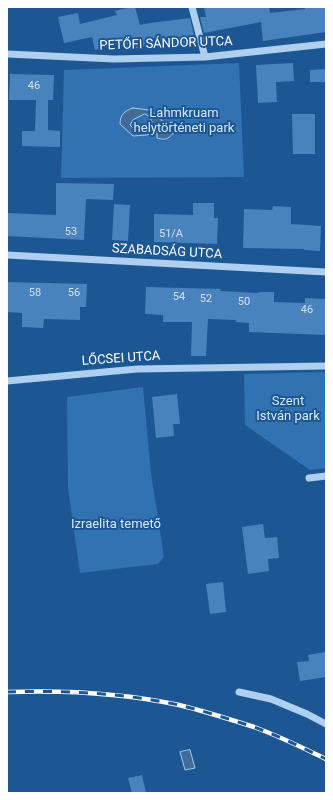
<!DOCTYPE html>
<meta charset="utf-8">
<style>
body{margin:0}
#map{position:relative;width:333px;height:800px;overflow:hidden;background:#1c5794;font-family:Roboto,sans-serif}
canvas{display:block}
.frame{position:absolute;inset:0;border:8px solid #fff;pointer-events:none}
</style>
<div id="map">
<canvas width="333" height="800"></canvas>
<div class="frame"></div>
</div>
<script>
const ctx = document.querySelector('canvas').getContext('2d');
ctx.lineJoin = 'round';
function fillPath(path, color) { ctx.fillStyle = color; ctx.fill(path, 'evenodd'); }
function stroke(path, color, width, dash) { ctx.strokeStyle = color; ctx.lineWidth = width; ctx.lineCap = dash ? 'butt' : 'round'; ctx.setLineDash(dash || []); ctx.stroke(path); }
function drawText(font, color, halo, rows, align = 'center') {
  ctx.font = font + ' Roboto,sans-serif'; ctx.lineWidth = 4; ctx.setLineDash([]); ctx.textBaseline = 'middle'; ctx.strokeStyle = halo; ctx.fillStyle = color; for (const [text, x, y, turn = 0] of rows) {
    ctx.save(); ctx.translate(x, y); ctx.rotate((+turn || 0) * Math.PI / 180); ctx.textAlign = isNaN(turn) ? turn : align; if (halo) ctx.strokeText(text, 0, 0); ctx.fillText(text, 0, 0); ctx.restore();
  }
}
fillPath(new Path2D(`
 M239 63 244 177 61 178 64 70Z
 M326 372V468L310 470 245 425 244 374Z
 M143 387 151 473 164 557 158 564 80 573 68 488 67 397Z`), '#3072b2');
const water = new Path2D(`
 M133 108 149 110 160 118 162 121 169 124 171 122 174 124 176 130C169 138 167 141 157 138V133L153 132 147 135 133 136 120 124C120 115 124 111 133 108ZM145 114 150 117 152 122 135 130 130 125 133 120Z
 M190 750 195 768 185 770 180 752Z`);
fillPath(water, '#426c97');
stroke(water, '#a1cbf1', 1);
fillPath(new Path2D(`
 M130 7H135L140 25 150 23 190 18 194 35H192L193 44 160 48 159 42 126 51 124 43 95 50 92 37 64 43 58 17 78 13 80 24 117 15 115 11Z
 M204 7H269L270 13 305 9 304 7H326V32L263 41 261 22 204 33 200 17H206Z
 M293 63 294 81 276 82 277 102 258 103 256 65Z
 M326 69V82H310V70Z
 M10 74 54 75 53 100H48V130L60 131V147L22 146V131H35L36 100H9Z
 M292 114H315V154H293Z
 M56 183 114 184 113 200 86 199 84 240 7 236V213L56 215Z
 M193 203H214V218H218L217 244 154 242V214L193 215Z
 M114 204 130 205 128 241 112 240Z
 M273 206 291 207V224L321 226 320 251 304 250V249L243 248 244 209 272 210Z
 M7 282 87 284 86 307H80V320L44 319 43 328 22 327V313L7 312Z
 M146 287 221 289 220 291 258 293 259 292H274V302L305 303V298L326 299V335L249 332V323L236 322V320L208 319 206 356H191L192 322H163V315L145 314Z
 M177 394 180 424H173L174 436 156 438 152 397Z
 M263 524 265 538 277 537 279 558 268 559 269 571 248 574 242 527Z
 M223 582 226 612 210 614 206 584Z
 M325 652 326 659V677L300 681 297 662 309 661 308 655Z
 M142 775 146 793H132L128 778Z`), '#4983bd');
stroke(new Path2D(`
 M192 7 205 57
 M7 54 114 59 205 57 326 44
 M7 255 326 272
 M7 381 137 369 326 366
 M309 478 326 476
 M239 692 271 699 307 714 326 724`), '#aecfef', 7);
const rail = new Path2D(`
 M7 692C64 690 123 693 179 705 204 711 229 719 254 727 279 736 303 748 326 759`);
stroke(rail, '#fff', 4.5);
stroke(rail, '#1c5794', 3, [9]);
drawText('11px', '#d2e0ee', null, [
 ["46",34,86],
 ["53",71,232],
 ["51/A",171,234],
 ["58",35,293],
 ["56",74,293],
 ["54",179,297],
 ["52",206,299],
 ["50",244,302],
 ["46",307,310]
]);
drawText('13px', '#fff', '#1c5794', [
 ["PETŐFI SÁNDOR UTCA",166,44,-2],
 ["SZABADSÁG UTCA",167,252,3],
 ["LŐCSEI UTCA",121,359,-4]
]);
drawText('13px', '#d4e8fb', '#1c5794', [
 ["Lahmkruam",184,114],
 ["helytörténeti park",184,129],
 ["Szent",288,402],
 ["István park",288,417],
 ["Izraelita temető",116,525]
]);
</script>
